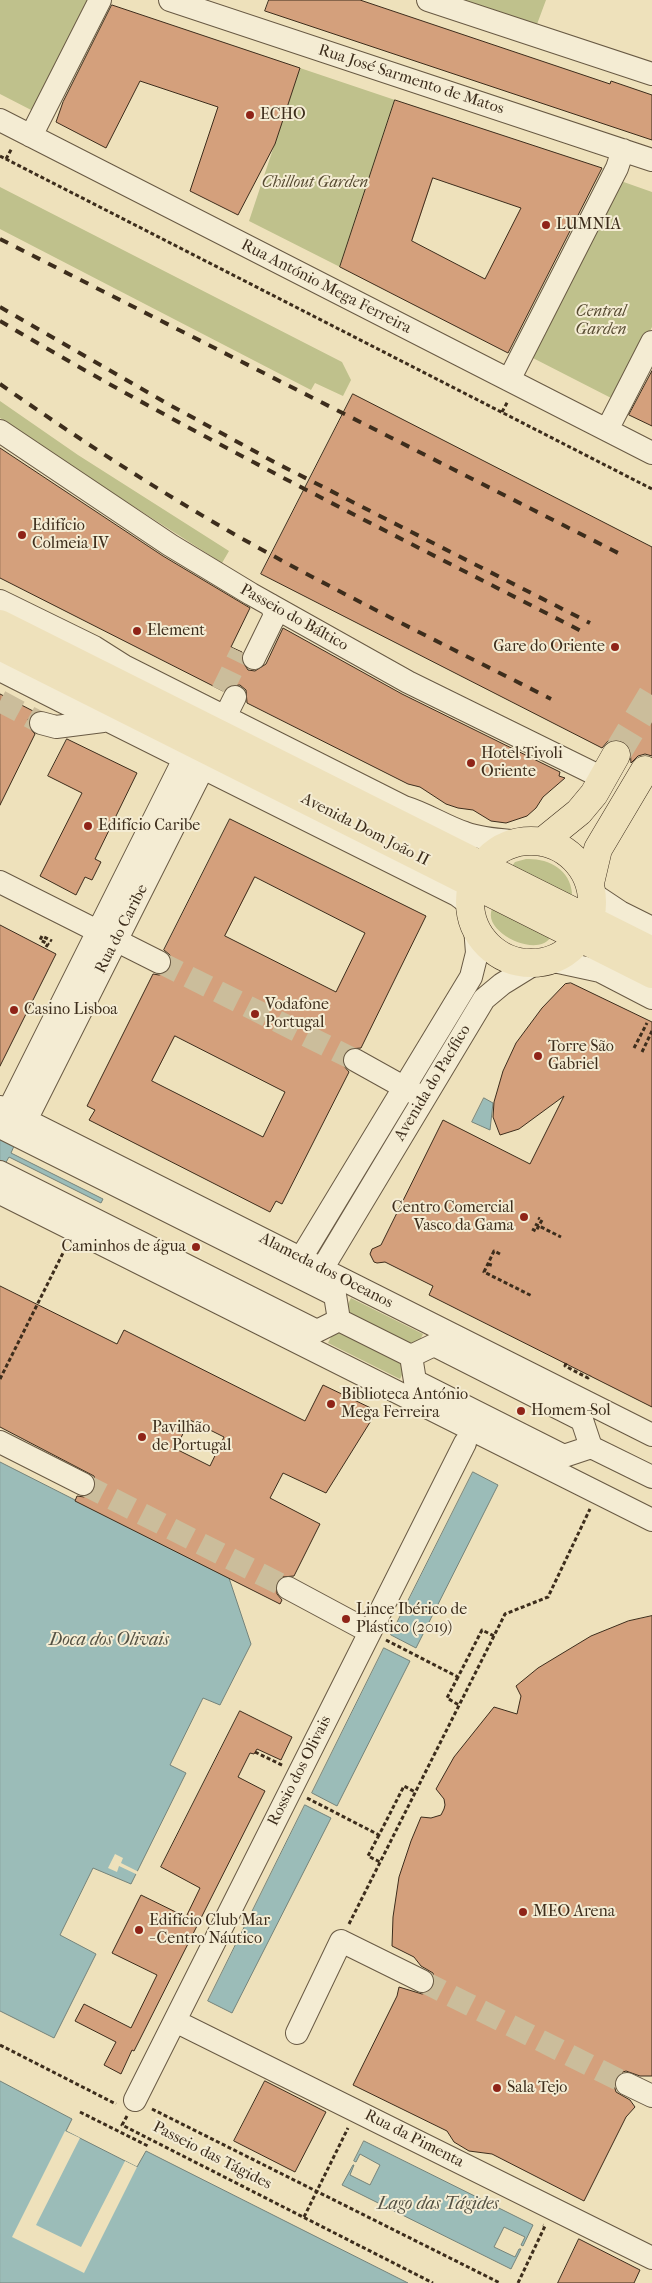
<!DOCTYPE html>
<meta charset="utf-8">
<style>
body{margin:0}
canvas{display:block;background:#eee1bb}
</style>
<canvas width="652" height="2283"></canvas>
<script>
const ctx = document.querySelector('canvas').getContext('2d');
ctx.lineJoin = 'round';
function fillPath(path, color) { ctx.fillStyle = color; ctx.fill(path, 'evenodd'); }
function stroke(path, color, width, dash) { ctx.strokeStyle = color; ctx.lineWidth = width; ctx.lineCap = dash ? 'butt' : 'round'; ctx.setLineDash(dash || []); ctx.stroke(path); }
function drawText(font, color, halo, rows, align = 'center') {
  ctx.font = font + ' "IM FELL French Canon",serif'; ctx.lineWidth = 4; ctx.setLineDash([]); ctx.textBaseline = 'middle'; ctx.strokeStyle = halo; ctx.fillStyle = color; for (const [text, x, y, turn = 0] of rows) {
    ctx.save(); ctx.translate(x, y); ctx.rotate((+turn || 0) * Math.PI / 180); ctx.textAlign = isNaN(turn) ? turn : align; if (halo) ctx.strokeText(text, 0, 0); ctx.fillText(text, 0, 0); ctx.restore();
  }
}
fillPath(new Path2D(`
 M0 0H92L35 112 0 94Z
 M428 0H546L533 35Z
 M300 68 395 100 340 267 249 221Z
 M618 180 652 192V327L615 400 529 356Z
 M0 187 342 362 351 380 343 396 315 383 311 390 0 229Z
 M0 401 78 455 229 551 222 563 72 467 0 418Z
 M526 859C548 858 570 869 572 893L570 898 512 866 515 862Z
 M492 909 550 938C536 958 482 932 492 909Z
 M351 1298 423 1334 415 1350 343 1314Z
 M336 1327 408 1363 400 1379 328 1343Z`), '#bfc18c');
const water = new Path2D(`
 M484 1098 493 1103 490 1130 472 1122Z
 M0 1139 14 1146 11 1153 103 1199 101 1203 9 1157 5 1164 0 1161Z
 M0 1462 229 1578 251 1644 220 1705 203 1698 170 1765 186 1773 131 1884 93 1868 60 1935 96 1954 54 2038 0 2011Z
 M473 1472 498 1485 416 1648 391 1635Z
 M384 1648 410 1661 337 1806 312 1793Z
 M305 1805 331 1818 232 2013 208 2001Z
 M0 2081 72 2119 66 2131 137 2167 146 2151 408 2283H0Z
 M364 2141 533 2225 523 2246 521 2245 525 2237 504 2227 494 2247 515 2257 519 2249H521L511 2269 342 2185 353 2165H354L350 2175 370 2185 380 2165 360 2154 356 2162 354 2161Z`);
fillPath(water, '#9bbcb8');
stroke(water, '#75837a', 1);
fillPath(new Path2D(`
 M115 1854 123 1858 121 1863 139 1872 138 1875 119 1866 117 1872 108 1868Z
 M65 2131 80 2138 36 2225 81 2247 125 2161 137 2167 84 2273 12 2237Z`), '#eee1bb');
const building = new Path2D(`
 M269 0H360L610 84 611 81 652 95V140L265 11Z
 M112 5 300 68 275 144 238 215 190 191 218 107 140 81 106 148 56 122 63 102Z
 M395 100 602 168 508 353 340 267ZM433 178 521 208 485 279 412 241Z
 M652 371V426L629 415Z
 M353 394 652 547V756L645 754 638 756 631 763 630 748 623 741 616 739 608 741 602 748 261 574Z
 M0 448 163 556 250 608 231 647 242 652 241 659 248 670 255 671 266 664 283 628 402 694 560 772 559 776 565 778 543 797 536 808 527 816 506 823 491 821 473 810 458 808 446 804 420 787 408 784 247 703 246 690 240 685 228 686 223 691 0 578Z
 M0 694 35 712 28 719V726L35 734 0 805Z
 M67 739 137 773 95 859 101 862 92 880 85 877 76 895 40 876 82 793 48 776Z
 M230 819 426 916 361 1048 349 1049 343 1054 344 1066 349 1072 282 1204 276 1201 270 1212 89 1120 95 1110 87 1106 153 974 159 975 166 973 171 967 170 955 164 950ZM255 877 365 933 336 992 225 936ZM175 1036 285 1092 263 1137 152 1081Z
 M0 925 56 954 0 1066Z
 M571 983 652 1022V1407L429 1295 433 1286 385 1262 377 1263 374 1262 370 1254 372 1249 381 1245 443 1120 530 1164 564 1096 519 1129 500 1135 493 1117 494 1102 503 1071 516 1043 542 1008 565 984Z
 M0 1286 117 1344 124 1330 305 1421 323 1385 377 1411 326 1493 283 1473 270 1498 320 1524 294 1576 282 1577 276 1582 277 1594 282 1600 280 1604 75 1501 77 1496 84 1497 94 1490 96 1483 94 1476 0 1427ZM190 1420 224 1437 210 1466 176 1449Z
 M652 1616V2076H640L626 2071 620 2073 615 2078 614 2085 616 2092 630 2100 635 2107 626 2117 584 2201 492 2154 469 2151 454 2142 447 2131 353 2085 397 1996 399 1987 422 1994 429 1992 434 1986 435 1980 433 1973 421 1966 414 1957 392 1946 393 1917 399 1877 411 1841 421 1817 431 1818 441 1815 444 1809 445 1805 444 1799 436 1789 454 1757 494 1707 517 1714 521 1696 516 1686 538 1668 591 1636 628 1621Z
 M240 1711 292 1737 281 1760 257 1749 254 1754 250 1753 238 1777 265 1791 134 2051 132 2050 121 2074 104 2065 116 2042 75 2021 84 2004 131 2028 157 1975 112 1953 141 1895 186 1917 200 1888 161 1867Z
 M265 2081 326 2112 295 2172 234 2141Z
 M579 2239 640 2270 634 2283H558Z`);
fillPath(building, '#d4a07c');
stroke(building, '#3d2d1c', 1);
stroke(new Path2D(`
 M222 691 241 652
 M0 701 41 723
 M159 962 355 1060
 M83 1484 288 1588
 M422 1981 627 2084`), '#cbbd9b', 22, [22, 11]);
stroke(new Path2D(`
 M616 755 652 695`), '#cbbd9b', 28, [28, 14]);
const minor = new Path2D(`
 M170 0 652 160
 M428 0 652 74
 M0 120 652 453
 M31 136 100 0
 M509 380 617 168 623 150
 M607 430 652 342
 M0 431 170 545 251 594 408 682 603 778
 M0 601 94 647 124 666 404 807C427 814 444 826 465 833 484 840 504 840 524 842
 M254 658 275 615 271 605
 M0 670 75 708 109 721 457 895 469 904
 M225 717 235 697
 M41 723 56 727 103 721
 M0 882 159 962
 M593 894 620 912 652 928
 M549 960 600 971 652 998
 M355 1060 416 1094
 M0 1107 652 1435
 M8 1111 184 759
 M26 1120 203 768
 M0 1127 335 1295 339 1320
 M0 1172 317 1331 339 1320 411 1356 415 1381 564 1456 591 1447 652 1477
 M0 1193 652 1520
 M301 1258 471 977 477 953 475 927
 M322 1269 484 999 502 984 536 963
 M411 1356 434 1345 582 1420 591 1447
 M0 1442 83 1484
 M288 1588 370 1632
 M175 2021 652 2258
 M297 2033 341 1941 422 1981
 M627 2084 652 2096
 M135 2100 465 1443`);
const major = new Path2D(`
 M0 624 652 951
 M0 646 652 974
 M470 902a61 61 0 1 1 122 0a61 61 0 1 1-122 0Z
 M542 842 579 812 594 794 616 755
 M590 883 598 849 645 770`);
stroke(minor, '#695a44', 24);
stroke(major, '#3d2d1c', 29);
stroke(new Path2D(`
 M0 156 652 489
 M6 159 12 148
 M502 412 508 401
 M46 947 48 944 40 940 42 936 52 941
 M634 1048 647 1023
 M642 1052 652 1031
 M535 1224 561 1237
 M532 1229 536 1231 542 1220 538 1218
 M500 1254 494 1251 484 1272 532 1296
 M488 1264 494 1266
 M566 1363 565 1366 588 1378 590 1375
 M0 1379 66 1247
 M386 1640 458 1677 482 1630 494 1636
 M458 1677 447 1698 459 1705
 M255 1752 284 1766
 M307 1798 379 1835 404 1786 415 1792
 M379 1835 368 1856 380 1862
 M349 1924 505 1614 548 1597 590 1509
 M0 2045 116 2104
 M152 2109 500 2283
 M80 2112 148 2146
 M127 2116 122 2125 433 2283
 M304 2217 348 2128
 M518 2283 545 2226 543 2225`), '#3d2d1c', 3, [4, 2.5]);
stroke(minor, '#f4ecd3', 22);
stroke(major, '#eee1bb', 28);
stroke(new Path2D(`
 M0 239 624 556
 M0 307 168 404 278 464 590 623
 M0 321C190 434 389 532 585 633
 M0 384C77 438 157 490 239 537 341 594 447 646 551 699`), '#3d2d1c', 4, [9, 9]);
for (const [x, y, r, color] of [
 [250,115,5,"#8f2418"],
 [546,225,5,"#8f2418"],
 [22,535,5,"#8f2418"],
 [137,631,5,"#8f2418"],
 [615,647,5,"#8f2418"],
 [471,763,5,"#8f2418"],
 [88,826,5,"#8f2418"],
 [14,1010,5,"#8f2418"],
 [255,1014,5,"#8f2418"],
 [538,1056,5,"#8f2418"],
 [524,1217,5,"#8f2418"],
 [196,1247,5,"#8f2418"],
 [331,1404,5,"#8f2418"],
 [521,1411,5,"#8f2418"],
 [142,1437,5,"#8f2418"],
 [346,1619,5,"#8f2418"],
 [523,1912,5,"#8f2418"],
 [139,1930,5,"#8f2418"],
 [497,2088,5,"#8f2418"]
]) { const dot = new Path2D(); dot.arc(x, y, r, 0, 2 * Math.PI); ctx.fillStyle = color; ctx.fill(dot); stroke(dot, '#f4ecd3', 2); }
drawText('16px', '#3d2d1c', '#f4ecd3', [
 ["Rua José Sarmento de Matos",411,80,18],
 ["Rua António Mega Ferreira",326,287,27],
 ["Passeio do Báltico",294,618,29],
 ["Avenida Dom João II",365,830,27],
 ["Rua do Caribe",122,929,-63],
 ["Avenida do Pacífico",433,1083,-59],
 ["Alameda dos Oceanos",326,1271,27],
 ["Rossio dos Olivais",300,1771,-63],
 ["Rua da Pimenta",414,2139,27],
 ["Passeio das Tágides",212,2156,27]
]);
drawText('16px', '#3d2d1c', '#f4ecd3', [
 ["ECHO",260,115],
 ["LUMNIA",556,225],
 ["Edifício",32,526],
 ["Colmeia IV",32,544],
 ["Element",147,631],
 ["Gare do Oriente",605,647,"right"],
 ["Hotel Tivoli",481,754],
 ["Oriente",481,772],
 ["Edifício Caribe",98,826],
 ["Vodafone",265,1005],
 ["Portugal",265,1023],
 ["Casino Lisboa",24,1010],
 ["Torre São",548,1047],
 ["Gabriel",548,1065],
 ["Centro Comercial",514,1208,"right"],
 ["Vasco da Gama",514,1226,"right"],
 ["Caminhos de água",186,1247,"right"],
 ["Biblioteca António",341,1395],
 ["Mega Ferreira",341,1413],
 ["Homem-Sol",531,1411],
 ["Pavilhão",152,1428],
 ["de Portugal",152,1446],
 ["Lince Ibérico de",356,1610],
 ["Plástico (2019)",356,1628],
 ["MEO Arena",533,1912],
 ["Edifício Club Mar",149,1921],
 ["- Centro Náutico",149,1939],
 ["Sala Tejo",507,2088]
], 'left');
drawText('italic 16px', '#574b32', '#f4ecd3', [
 ["Chillout Garden",315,183],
 ["Central",601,312],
 ["Garden",601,330]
]);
drawText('italic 18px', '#545143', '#f4ecd3', [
 ["Doca dos Olivais",109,1641],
 ["Lago das Tágides",438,2205]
]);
</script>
